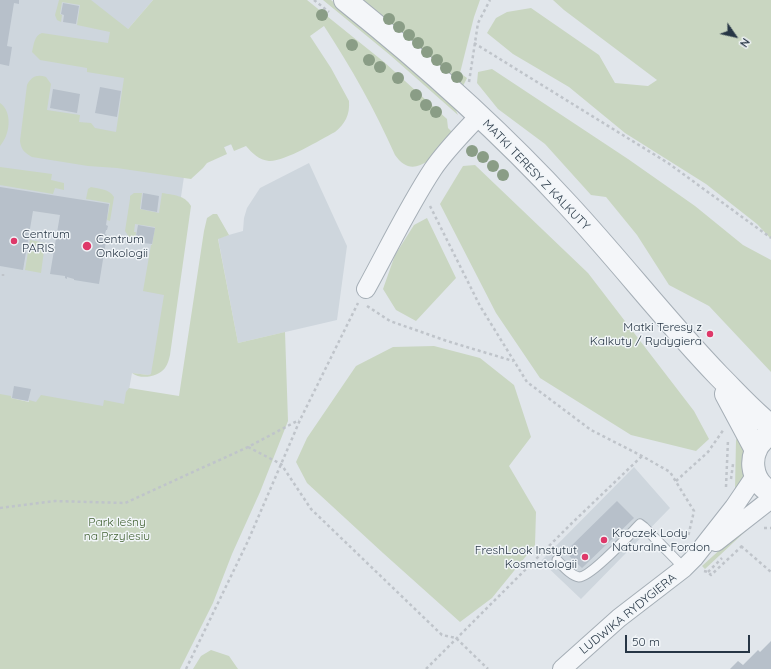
<!DOCTYPE html>
<meta charset="utf-8">
<style>
body{margin:0}
#map{position:relative;width:771px;height:669px;overflow:hidden;background:#e1e6eb;font-family:Quicksand,sans-serif}
canvas{display:block}
.north{position:absolute;left:715px;top:16px;width:40px;height:40px;-webkit-text-stroke:3px #f1f5f8;paint-order:stroke;rotate:124deg;font-size:11px;font-weight:700;line-height:16px;text-align:center;color:#273645}
.north::after{content:'';display:block;margin:auto;width:14px;height:18px;background:#273645;clip-path:polygon(50% 0,100% 100%,50% 72%,0 100%)}
.scale{position:absolute;left:625px;top:635px;width:125px;height:18px;box-sizing:border-box;border:2px solid #273645;border-top:0;padding-left:5px;font-size:12px;line-height:14px;white-space:nowrap;color:#273645;-webkit-text-stroke:3px #f1f5f8;paint-order:stroke}
</style>
<div id="map">
<canvas width="771" height="669"></canvas>
<div class="north">N</div>
<div class="scale">50 m</div>
</div>
<script>
const ctx = document.querySelector('canvas').getContext('2d');
ctx.lineJoin = 'round';
function fillPath(path, color) { ctx.fillStyle = color; ctx.fill(path, 'evenodd'); }
function stroke(path, color, width, dash) { ctx.strokeStyle = color; ctx.lineWidth = width; ctx.lineCap = dash ? 'butt' : 'round'; ctx.setLineDash(dash || []); ctx.stroke(path); }
function drawText(font, color, halo, rows, align = 'center') {
  ctx.font = font + ' Quicksand,sans-serif'; ctx.lineWidth = 3; ctx.setLineDash([]); ctx.textBaseline = 'middle'; ctx.strokeStyle = halo; ctx.fillStyle = color; for (const [text, x, y, turn = 0] of rows) {
    ctx.save(); ctx.translate(x, y); ctx.rotate((+turn || 0) * Math.PI / 180); ctx.textAlign = isNaN(turn) ? turn : align; if (halo) ctx.strokeText(text, 0, 0); ctx.fillText(text, 0, 0); ctx.restore();
  }
}
fillPath(new Path2D(`
 M0 0H153L128 29 249 137 186 163 155 373 148 375 132 373 125 412 37 403 4 397 0 399Z
 M309 163 347 246 337 320 238 343 218 238 243 231 244 218 247 208 260 188Z
 M634 467 670 508 581 599 541 561Z`), '#ced6dd');
fillPath(new Path2D(`
 M59 0H91L128 29 153 0H307L384 62 447 119 448 128 452 132 429 160C415 170 405 169 395 155 374 108 352 69 324 26L310 36 331 68 349 101C350 115 345 124 335 132 320 140 284 162 269 161 259 160 252 153 246 146L234 151 231 144 224 147 227 154 207 163 203 168 191 179 117 168 88 166 32 157C25 153 21 150 20 141L27 85C31 77 37 74 46 77L51 84 47 110 80 115 79 122 91 123 95 128 116 132 124 78 87 72V68L40 60 32 52C34 44 34 36 42 33L108 43 110 32 77 25 80 5 62 2 60 14 62 15 61 22 57 20 55 15Z
 M323 0H331L369 31 454 106 458 115 390 55Z
 M360 0H480L474 17 460 73 467 78 462 88Z
 M553 0H771V239L757 224 706 184 625 133 569 87 513 54 487 33 496 18 507 12 531 8 599 55 615 83 648 86 657 80 564 10Z
 M492 69 628 159 695 206 743 245 771 260V372L709 306 669 285 637 235 606 197 591 195 545 144 498 109 477 83 478 72Z
 M0 103C13 112 10 135 0 146Z
 M475 165 588 273 694 411 709 439 696 451 631 435 540 378 496 313 440 204 463 166Z
 M0 167 52 174 51 180 64 183V190L55 188 53 194 0 185Z
 M91 187C100 189 109 189 114 197L110 221 107 220 110 203 86 199 88 189Z
 M134 193H142L140 209 159 213 162 193C173 195 185 195 191 206L170 355C169 359 168 364 165 368 158 377 141 380 132 373L148 375 151 374 164 295 143 291 151 245H152L155 227 135 224 134 232H136L135 241 129 237 125 231 130 199V196Z
 M213 214H217L229 235 218 239 238 343 285 332 288 421 260 492 232 554 213 603 180 669H0V394L11 396V398L29 402V400L36 402 41 395 103 406 104 400 124 404 126 392 129 388 179 396 204 231 207 218Z
 M427 218 456 278 416 321 396 310 383 289 395 255 414 225Z
 M30 240 45 243 41 273 25 270Z
 M434 346 480 358 514 385 531 437 509 466 536 512 535 545 492 598 460 622 383 553 307 483 296 462 307 438 356 366 393 347Z
 M738 436 745 437V476L735 490 736 440Z
 M747 525 749 528 705 569 702 566Z
 M211 650 229 656 238 669H193L201 656Z`), '#c9d6c1');
fillPath(new Path2D(`
 M0 0H19V4L14 3 7 46 12 47 9 66 0 64Z
 M63 3 79 6 76 24 63 22 64 15 61 14Z
 M100 87 121 91 117 117 95 113Z
 M53 89 80 94 77 113 50 108Z
 M0 187 109 204 106 225 108 226 107 230H106L105 234 107 235 99 284 74 280V279L67 277V279L65 278V276L50 274 60 215 33 211 23 270 0 266Z
 M143 193 159 196 157 212 141 209Z
 M138 225 155 228 152 244 135 242Z
 M14 386 31 389 28 401 12 398Z
 M617 501 634 518 582 568 565 552Z
 M771 641V669H730L738 661 743 665 758 650 760 652Z`), '#b7c0ca');
const service = new Path2D(`
 M557 560C563 566 571 576 579 577 591 577 630 534 640 524L644 527 684 568`);
const minor = new Path2D(`
 M366 289C388 249 408 207 433 169 446 150 463 133 479 116
 M716 542 771 499
 M562 669 619 618 684 568 694 558 734 507 755 476`);
const tertiary = new Path2D(`
 M345 0C424 63 500 131 568 205 620 261 666 321 719 376 736 393 752 411 771 426
 M726 394 756 450
 M765 438C747 453 750 482 771 492`);
stroke(service, '#a5aeb6', 11);
stroke(minor, '#a5aeb6', 20);
stroke(tertiary, '#a5aeb6', 24);
stroke(new Path2D(`
 M314 0 329 12
 M474 43 668 163 771 238
 M469 82 478 23 490 0
 M430 206 480 306 527 382 591 430 642 456 670 472 694 511 688 537
 M3 276V274
 M367 306 390 321 447 341 513 361
 M248 447 281 464 311 509 442 635 456 638 488 669
 M731 479 733 464
 M676 481 708 452 724 429
 M726 487 728 440
 M0 508 55 501 125 503 248 447 299 420
 M764 528H771
 M741 546 771 572
 M704 571 708 572 711 575 742 546
 M708 572 722 558
 M186 669 248 541 300 420 358 303
 M426 669 572 523 642 456`), '#bfc4ca', 2.5, [3, 3]);
stroke(service, '#f4f6f9', 9);
stroke(minor, '#f4f6f9', 18);
stroke(tertiary, '#f4f6f9', 22);
ctx.fillStyle = '#8a9d86';
for (const [x, y] of [
 [322,15],
 [389,19],
 [399,27],
 [409,35],
 [418,43],
 [352,45],
 [427,52],
 [369,60],
 [437,60],
 [380,67],
 [446,68],
 [457,77],
 [398,78],
 [416,95],
 [426,105],
 [436,112],
 [472,151],
 [483,157],
 [493,166],
 [503,175]
]) { ctx.beginPath(); ctx.arc(x, y, 6, 0, 2 * Math.PI); ctx.fill(); }
for (const [x, y, r, color] of [
 [14,241,4,"#de3869"],
 [87,246,5,"#de3869"],
 [710,334,4,"#de3869"],
 [604,540,4,"#de3869"],
 [585,557,4,"#de3869"]
]) { const dot = new Path2D(); dot.arc(x, y, r, 0, 2 * Math.PI); ctx.fillStyle = color; ctx.fill(dot); stroke(dot, '#f1f5f8', 1.5); }
drawText('12px', '#273645', '#f1f5f8', [
 ["MATKI TERESY Z KALKUTY",536,175,46],
 ["LUDWIKA RYDYGIERA",628,614,-39]
]);
drawText('12px', '#273645', '#f1f5f8', [
 ["Centrum",22,234],
 ["PARIS",22,248],
 ["Centrum",96,239],
 ["Onkologii",96,253],
 ["Matki Teresy z",702,327,"right"],
 ["Kalkuty / Rydygiera",702,341,"right"],
 ["Kroczek Lody",612,533],
 ["Naturalne Fordon",612,547],
 ["FreshLook Instytut",577,550,"right"],
 ["Kosmetologii",577,564,"right"]
], 'left');
drawText('12px', '#426233', '#f1f5f8', [
 ["Park leśny",117,522],
 ["na Przylesiu",117,536]
]);
</script>
